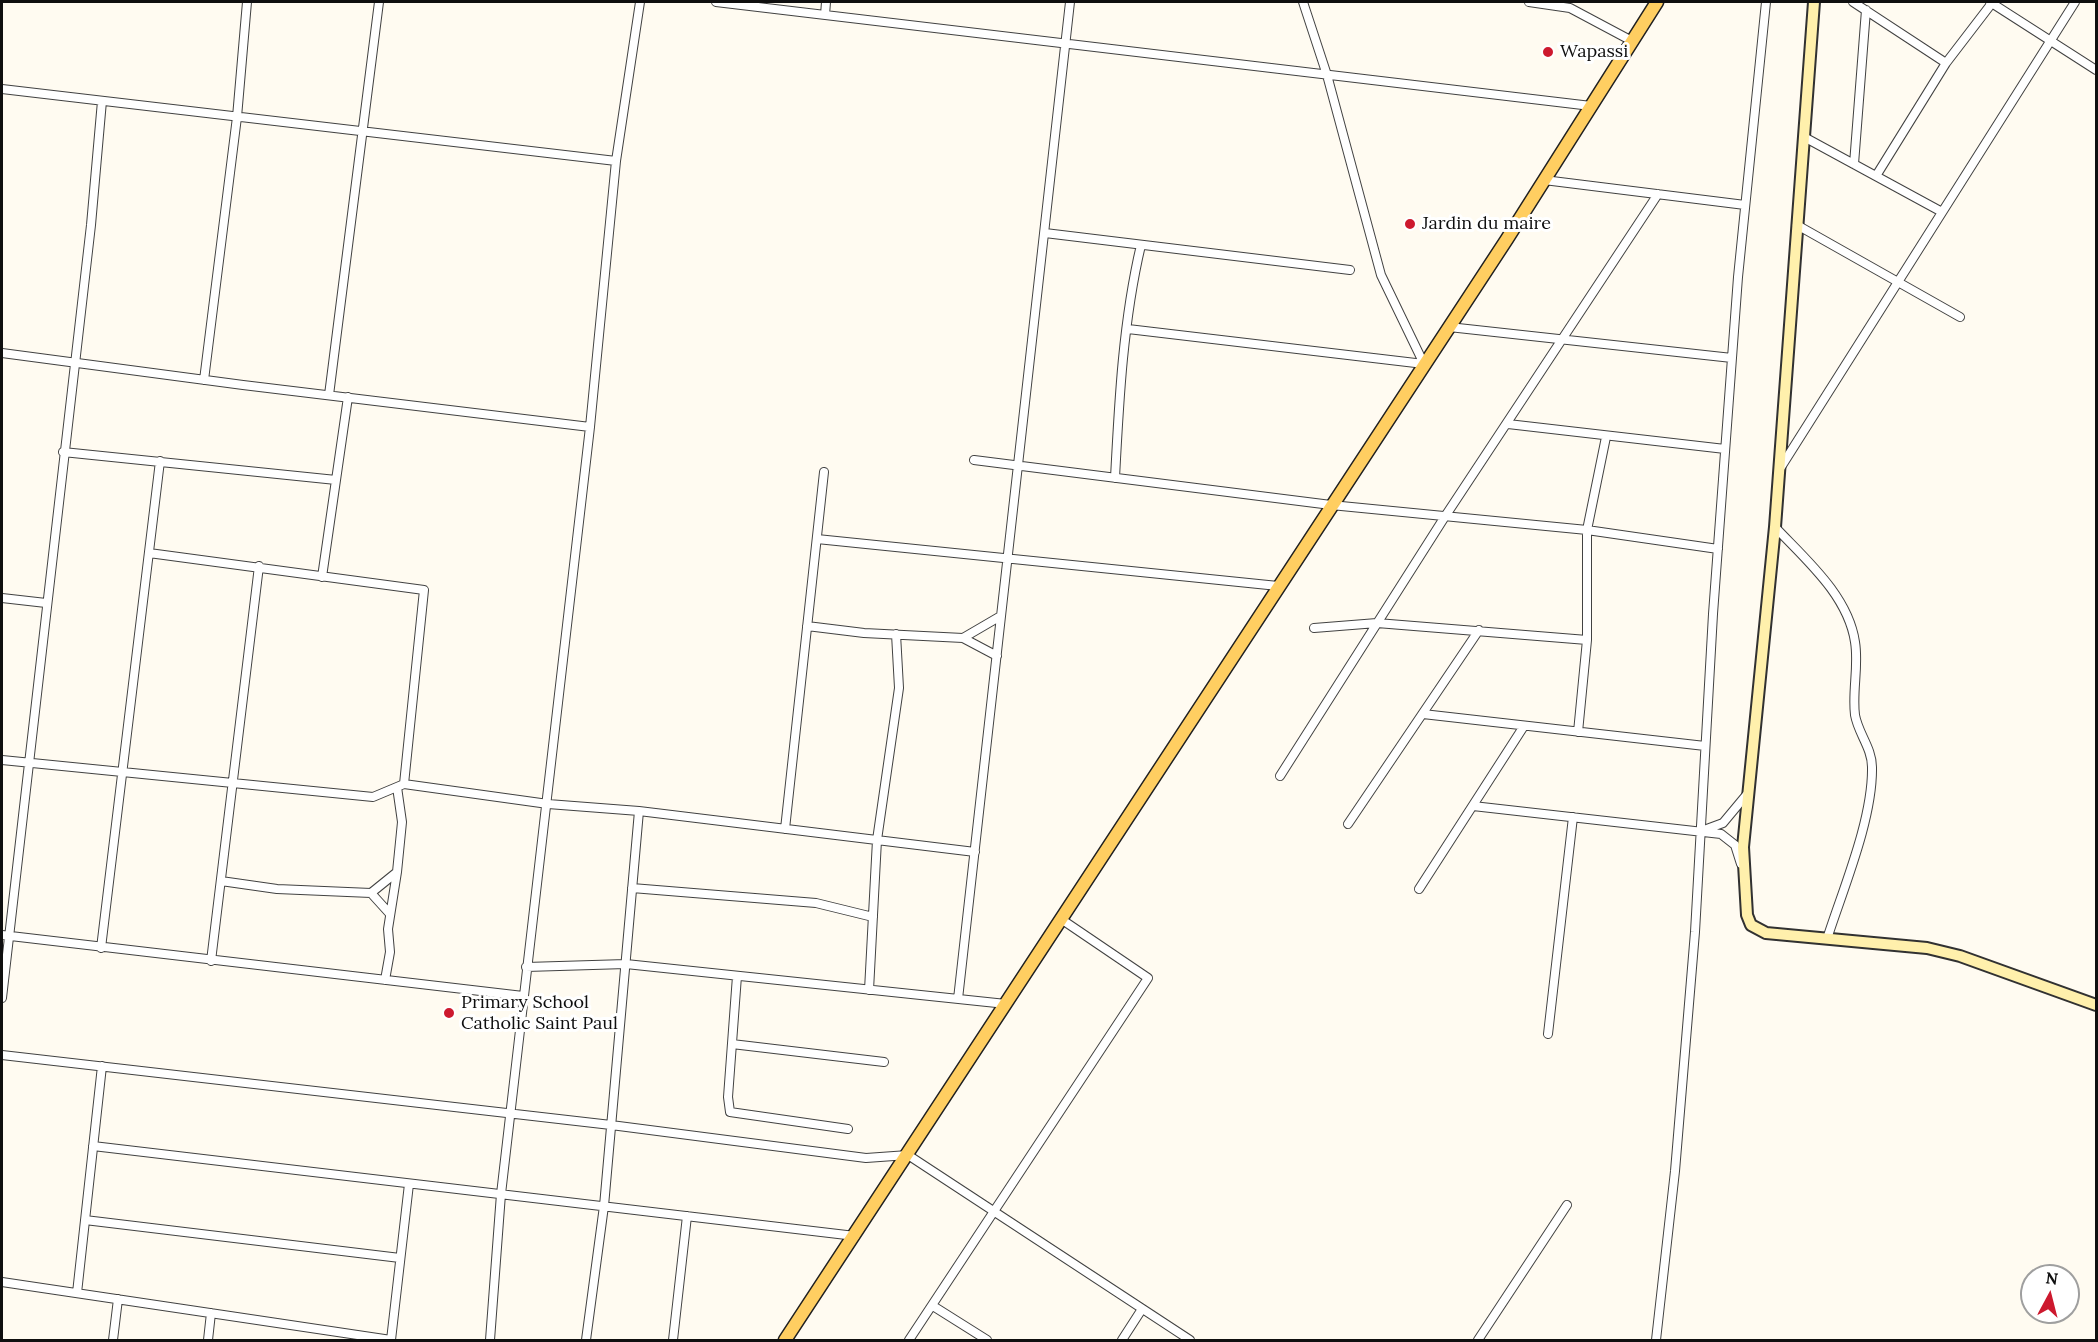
<!DOCTYPE html>
<style>
body{margin:0}
#map{position:relative;width:2098px;height:1342px;overflow:hidden;background:#fffbf1;font-family:Lora,serif}
canvas{display:block}
.frame{position:absolute;inset:0;border:3px solid #0f0f0f;pointer-events:none}
.north{position:absolute;left:2020px;top:1264px;width:60px;height:60px;box-sizing:border-box;background:#fff;border:2px solid #9f9f9f;border-radius:50%;rotate:7deg;font-size:16px;font-weight:700;line-height:24px;text-align:center;color:#0f0f0f}
.north::after{content:'';display:block;margin:auto;width:21px;height:27px;background:#cd192e;clip-path:polygon(50% 0,100% 100%,50% 72%,0 100%)}
</style>
<div id="map">
<canvas width="2098" height="1342"></canvas>
<div class="frame"></div>
<div class="north">N</div>
</div>
<script>
const ctx = document.querySelector('canvas').getContext('2d');
ctx.lineJoin = 'round';
function stroke(path, color, width, dash) { ctx.strokeStyle = color; ctx.lineWidth = width; ctx.lineCap = dash ? 'butt' : 'round'; ctx.setLineDash(dash || []); ctx.stroke(path); }
function drawText(font, color, halo, rows, align = 'center') {
  ctx.font = font + ' Lora,serif'; ctx.lineWidth = 6; ctx.setLineDash([]); ctx.textBaseline = 'middle'; ctx.strokeStyle = halo; ctx.fillStyle = color; for (const [text, x, y, turn = 0] of rows) {
    ctx.save(); ctx.translate(x, y); ctx.rotate((+turn || 0) * Math.PI / 180); ctx.textAlign = isNaN(turn) ? turn : align; if (halo) ctx.strokeText(text, 0, 0); ctx.fillText(text, 0, 0); ctx.restore();
  }
}
const street = new Path2D(`
 M716 2 1591 106
 M1303 2 1327 75 1381 275 1424 364
 M1529 2 1570 8 1632 41
 M1853 2 1946 63
 M1990 2 2096 70
 M825 15 826 2
 M2 89 616 161
 M1804 137 1942 212
 M1854 164 1866 10
 M1876 176 1946 63 1992 3
 M1544 180 1745 205
 M1797 225 1960 317
 M1045 233 1350 270
 M1449 327 1732 358
 M1128 329 1424 364
 M2 353 243 385 590 427
 M204 380 237 117 247 2
 M329 395 379 2
 M1508 424 1725 449
 M63 452 336 480
 M974 460 1331 505 1587 530 1718 549
 M1781 467 2075 2
 M1115 478C1119 401 1123 321 1141 245
 M1775 527C1805 559 1848 595 1855 642 1859 666 1852 691 1855 715 1858 733 1872 748 1872 767 1873 819 1843 889 1827 939
 M817 539 1278 586
 M149 553 424 590 404 784
 M322 577 348 397
 M2 598 46 603
 M807 626 864 633 963 638 997 656
 M1314 628 1377 623 1587 640
 M963 638 999 617
 M1423 714 1705 746
 M1578 732 1587 640V530L1606 437
 M2 760 373 797 404 784 548 804 639 811 975 852
 M1280 776 1444 518 1658 194
 M1473 806 1721 834 1735 845 1741 864
 M1348 824 1479 630
 M785 829 824 472
 M1704 830 1723 823 1748 793
 M221 881 277 889 371 893 397 872 402 822 397 787
 M632 888 816 903 873 917
 M1419 889 1524 726
 M371 893 390 914
 M2 935 523 996
 M101 948 160 461
 M211 961 259 566
 M526 967 626 964 1006 1004
 M737 976 728 1097 730 1112 848 1129
 M385 980 390 952 388 929 397 872
 M869 990 877 840 899 688 896 634
 M2 998 91 225 102 101
 M958 999 1070 2
 M1548 1034 1573 817
 M732 1044 884 1062
 M2 1055 611 1125 866 1158 908 1155 1190 1340
 M93 1146 855 1236
 M85 1220 400 1258
 M2 1282 391 1340
 M77 1293 102 1066
 M933 1306 987 1340
 M113 1340 118 1299
 M208 1340 211 1313
 M391 1340 409 1184
 M490 1340 501 1194 590 427 616 161 640 2
 M586 1340 604 1206 639 811
 M673 1340 687 1216
 M909 1340 1148 978 1061 919
 M1122 1340 1142 1309
 M1478 1340 1567 1205
 M1656 1340 1675 1171 1695 932 1713 614 1738 277 1766 2`);
const secondary = new Path2D(`
 M1814 2 1775 527 1743 847 1747 915 1751 925 1766 933 1927 948 1960 956 2096 1005`);
const primary = new Path2D(`
 M785 1340 1507 239 1657 2`);
stroke(street, '#424242', 10);
stroke(secondary, '#313131', 14);
stroke(primary, '#202020', 15);
stroke(street, '#fff', 8);
stroke(secondary, '#fff0ac', 10);
stroke(primary, '#ffce61', 12);
for (const [x, y, r, color] of [
 [1548,52,6,"#cd192e"],
 [1410,224,6,"#cd192e"],
 [449,1013,6,"#cd192e"]
]) { const dot = new Path2D(); dot.arc(x, y, r, 0, 2 * Math.PI); ctx.fillStyle = color; ctx.fill(dot); stroke(dot, '#fff', 2); }
drawText('18px', '#0f0f0f', '#fff', [
 ["Wapassi",1560,52],
 ["Jardin du maire",1422,224],
 ["Primary School",461,1003],
 ["Catholic Saint Paul",461,1024]
], 'left');
</script>
